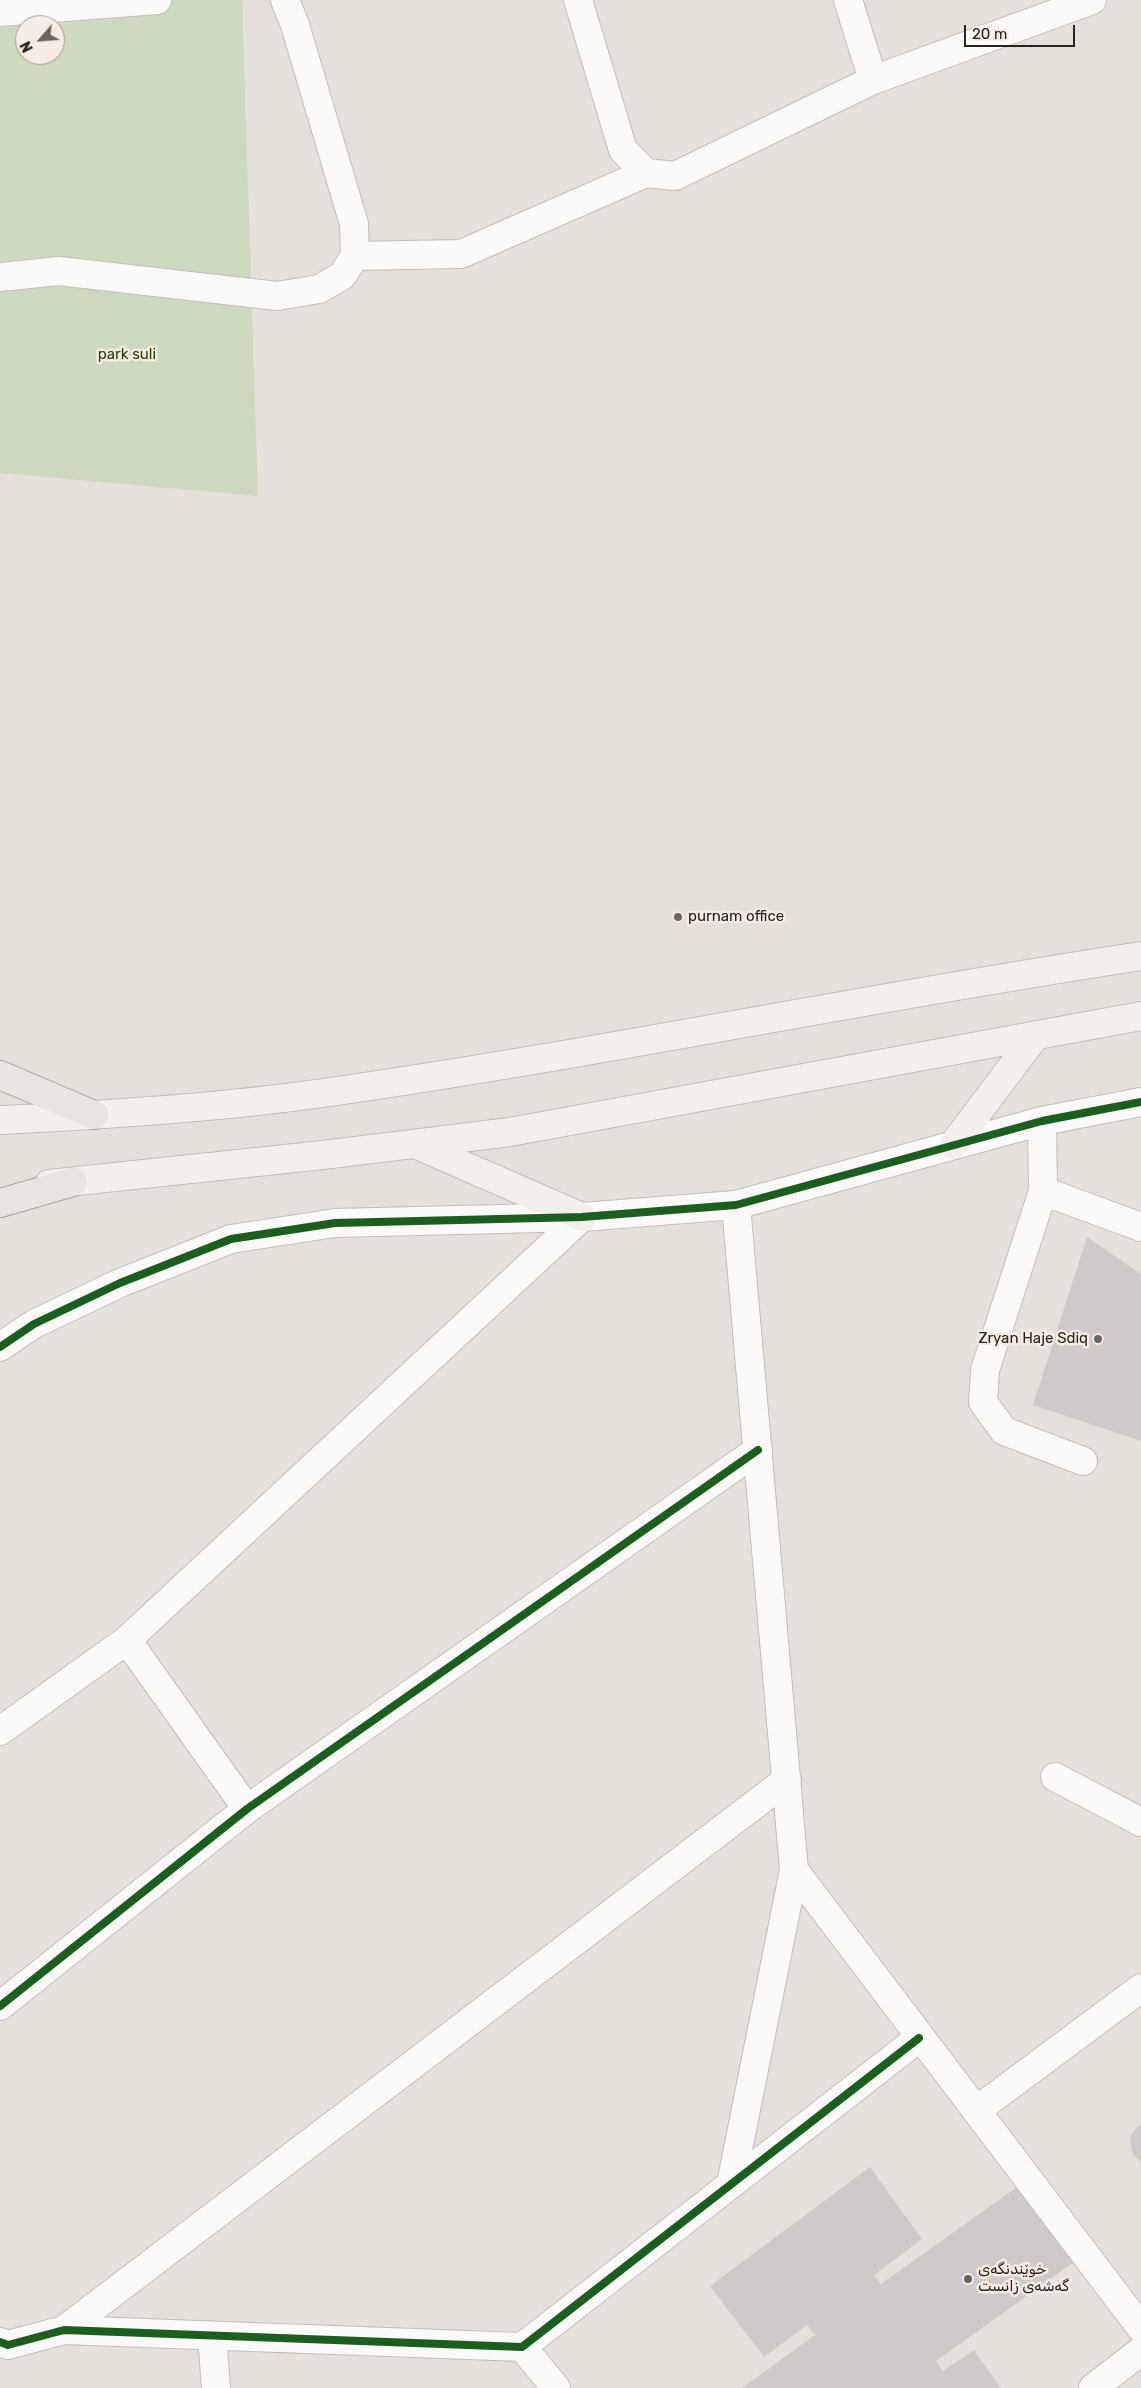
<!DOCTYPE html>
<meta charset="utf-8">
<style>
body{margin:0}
#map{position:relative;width:1141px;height:2388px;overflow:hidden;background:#e6e0da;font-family:Rubik,sans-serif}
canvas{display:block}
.north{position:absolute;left:15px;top:15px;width:50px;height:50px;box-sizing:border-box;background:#f8ece2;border:1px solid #a49b94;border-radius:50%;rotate:243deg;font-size:14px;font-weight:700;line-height:20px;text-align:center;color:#26221e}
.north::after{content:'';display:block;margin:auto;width:18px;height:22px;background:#696460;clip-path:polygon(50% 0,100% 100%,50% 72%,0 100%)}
.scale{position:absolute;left:964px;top:25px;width:111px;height:22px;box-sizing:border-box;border:2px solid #26221e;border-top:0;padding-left:6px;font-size:15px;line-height:18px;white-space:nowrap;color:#26221e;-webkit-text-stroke:4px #f8ece2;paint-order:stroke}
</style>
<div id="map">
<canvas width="1141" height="2388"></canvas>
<div class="north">N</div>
<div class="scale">20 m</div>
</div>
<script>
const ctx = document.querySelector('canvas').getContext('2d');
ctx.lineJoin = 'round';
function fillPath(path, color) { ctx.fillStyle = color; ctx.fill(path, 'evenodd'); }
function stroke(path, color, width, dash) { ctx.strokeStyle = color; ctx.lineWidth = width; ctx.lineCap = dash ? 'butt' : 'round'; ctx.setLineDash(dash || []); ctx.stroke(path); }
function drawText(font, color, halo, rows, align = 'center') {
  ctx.font = font + ' Rubik,Vazirmatn,sans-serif'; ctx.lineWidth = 5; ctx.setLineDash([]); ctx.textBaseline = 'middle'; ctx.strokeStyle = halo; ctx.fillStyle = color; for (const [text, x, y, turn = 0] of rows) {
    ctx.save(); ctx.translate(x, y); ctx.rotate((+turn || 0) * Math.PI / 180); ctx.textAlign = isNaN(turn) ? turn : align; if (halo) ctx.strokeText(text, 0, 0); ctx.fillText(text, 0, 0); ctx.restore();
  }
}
fillPath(new Path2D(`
 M0 0H242L258 496 0 473ZM25 25H55V55H25Z`), '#ced9c1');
fillPath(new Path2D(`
 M1087 1237 1141 1274V1441L1033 1405Z
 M1141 2124V2163L1132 2152 1130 2139 1134 2130Z
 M870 2167 922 2239 874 2275 881 2284 1020 2185 1074 2262 936 2361 943 2371 974 2350 1001 2388H742L815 2335 807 2325 764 2357 710 2286Z`), '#cecaca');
const street = new Path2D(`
 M578 0 623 150 646 173
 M848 0 873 80
 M0 12 157 0
 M355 256 461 254 646 173 675 176 873 80 1092 0
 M0 277 59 271 277 296 319 289 342 276 355 256 354 224 295 25 285 0
 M1042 1121 1043 1191 985 1370 983 1402 1004 1431 1083 1461
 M1043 1191 1141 1227
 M0 1347 34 1324 120 1283 231 1239 335 1223 582 1217 736 1205 1042 1121 1141 1102
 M127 1640 247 1809
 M0 1731 127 1640 582 1217
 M1055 1777 1141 1822
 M794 1870 1141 2328
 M0 2006 247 1809 758 1450
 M977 2110 1141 1988
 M731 2184 794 1870 736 1205
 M64 2330 787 1780
 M212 2336 216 2388
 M0 2342 8 2345 64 2330 522 2347 919 2038
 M522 2347 556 2388
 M1093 2388 1141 2351`);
const secondary = new Path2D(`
 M0 1120C108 1115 216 1108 323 1093 597 1054 868 997 1141 956
 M417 1145 582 1217
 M953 1145 1036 1035
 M49 1184 323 1155 510 1132 1141 1016`);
const primary = new Path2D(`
 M0 1075 94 1115
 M0 1203 73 1182`);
stroke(street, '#c3beba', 30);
stroke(secondary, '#c3beba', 30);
stroke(primary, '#a99f95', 30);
stroke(street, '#fbfaf9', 28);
stroke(secondary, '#f2efed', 28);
stroke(primary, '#e9e4df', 28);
stroke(new Path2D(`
 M0 1347 34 1324 120 1283 231 1239 335 1223 582 1217 736 1205 1042 1121 1141 1102
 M0 2006 247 1809 758 1450
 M0 2342 8 2345 64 2330 522 2347 919 2038`), '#1b5e20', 8);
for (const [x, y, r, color] of [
 [678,917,5,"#696460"],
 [1098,1339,5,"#696460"],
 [968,2279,5,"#696460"]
]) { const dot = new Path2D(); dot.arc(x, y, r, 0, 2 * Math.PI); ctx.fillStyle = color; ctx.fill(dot); stroke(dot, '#f8ece2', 2); }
drawText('15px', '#23400b', '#f8ece2', [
 ["park suli",127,355]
]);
drawText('15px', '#26221e', '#f8ece2', [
 ["purnam office",688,917],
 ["Zryan Haje Sdiq",1088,1339,"right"],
 ["خوێندنگەی",978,2270],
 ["گەشەی زانست",978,2287]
], 'left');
</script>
